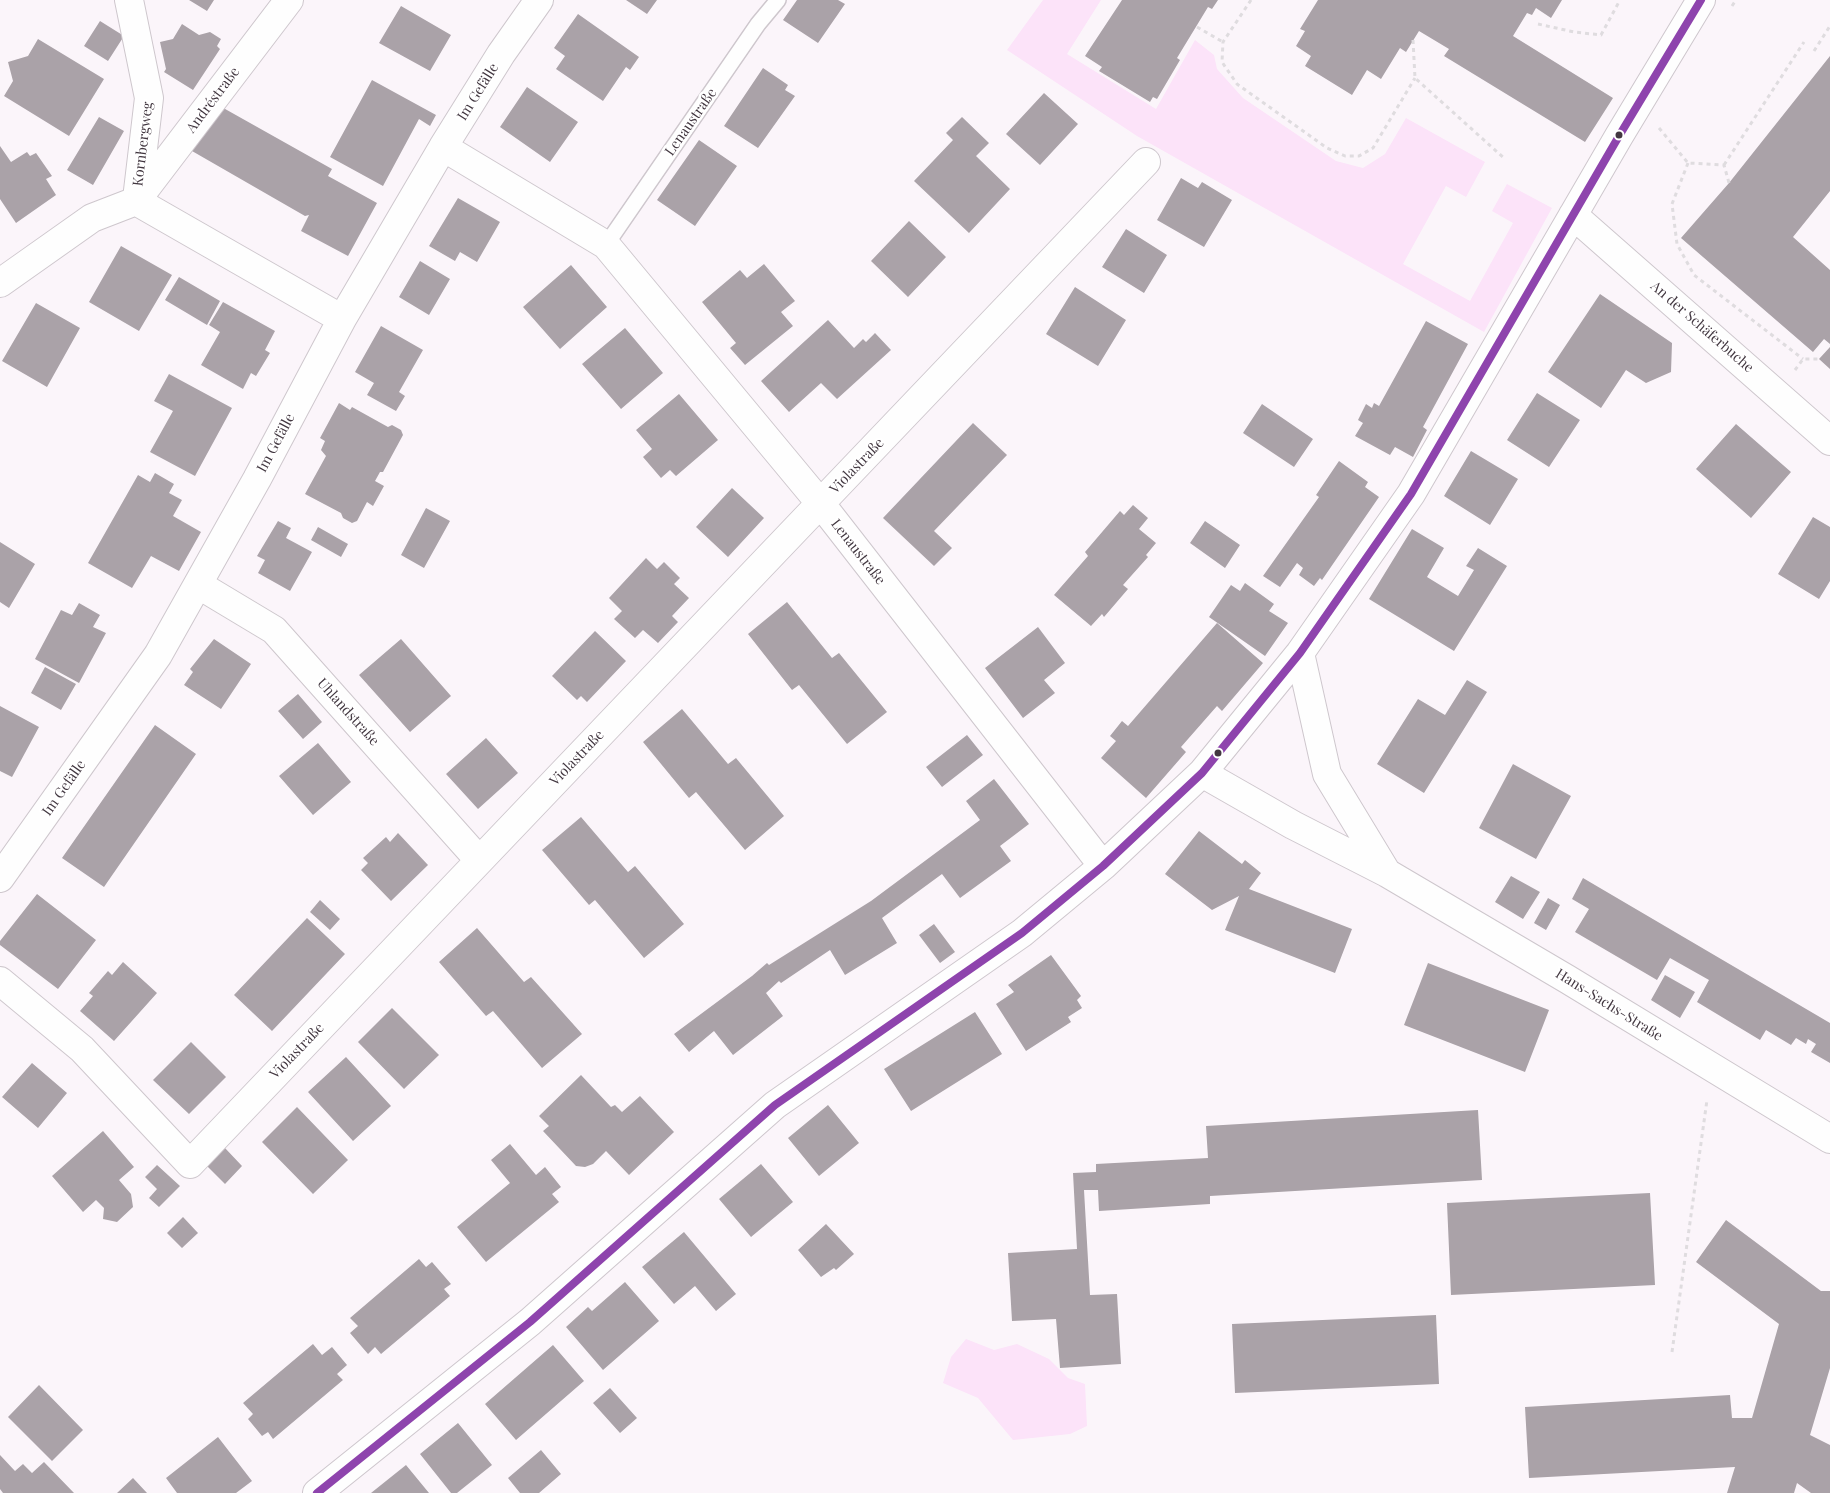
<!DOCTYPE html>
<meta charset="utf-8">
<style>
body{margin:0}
canvas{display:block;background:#fbf5fa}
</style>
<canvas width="1830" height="1493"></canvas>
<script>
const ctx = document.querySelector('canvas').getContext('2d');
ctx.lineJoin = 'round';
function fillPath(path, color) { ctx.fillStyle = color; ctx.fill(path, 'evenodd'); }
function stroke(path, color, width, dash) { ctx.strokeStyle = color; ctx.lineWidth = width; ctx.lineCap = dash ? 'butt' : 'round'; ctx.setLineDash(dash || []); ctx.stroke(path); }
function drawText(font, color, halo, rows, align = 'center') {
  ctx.font = font + ' "Playfair Display",serif'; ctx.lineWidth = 5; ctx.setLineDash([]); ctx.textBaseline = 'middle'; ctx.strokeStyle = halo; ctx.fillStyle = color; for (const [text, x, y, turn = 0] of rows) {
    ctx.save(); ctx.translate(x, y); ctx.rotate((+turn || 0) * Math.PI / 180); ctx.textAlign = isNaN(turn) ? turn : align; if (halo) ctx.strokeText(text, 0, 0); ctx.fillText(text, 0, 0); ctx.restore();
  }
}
fillPath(new Path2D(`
 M1043 0H1101L1067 54 1156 109 1195 40 1214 55 1217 69 1243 98 1336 161 1363 168 1385 154 1406 118 1485 162 1466 197 1446 186 1403 264 1470 301 1513 223 1492 211 1507 184 1552 208 1484 332 1137 136 1007 50Z
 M966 1339 994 1350 1017 1344 1049 1359 1068 1378 1085 1384 1087 1426 1070 1434 1013 1440 978 1398 943 1383 951 1357Z`), '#fce3f9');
fillPath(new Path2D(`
 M189 0H214L207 11Z
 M626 0H657L647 14Z
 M797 0H838L845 4 818 43 783 20Z
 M1122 0H1218L1212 9 1208 7 1177 58 1180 60 1157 99 1153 97 1150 102 1099 71 1102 67 1085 56Z
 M1318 0H1562L1551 18 1536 8 1532 15 1527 13 1513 36 1613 98 1585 142 1444 56 1449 49 1419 31 1406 52 1400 48 1381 79 1367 70 1352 95 1305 66 1311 56 1296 46 1305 31 1300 29Z
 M401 6 451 35 430 71 379 43Z
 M578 14 639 57 630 70 626 67 603 101 556 69 565 56 554 48Z
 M100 21 124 36 108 61 84 46Z
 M182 24 199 35 210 32 221 39 217 46 220 49 193 90 164 72 166 69 160 42 173 39Z
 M38 39 104 79 69 136 4 96 13 81 8 62 28 56Z
 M1830 56V191L1793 237 1830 270V344L1824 339 1813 352 1681 238 1729 183Z
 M763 68 788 85 785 90 795 96 758 148 724 126Z
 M372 80 436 115 430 126 419 119 383 186 330 157Z
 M527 87 578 122 550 162 500 127Z
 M1044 93 1078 124 1040 165 1006 134Z
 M218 105 332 169 328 176 377 203 348 256 301 231 309 215 305 216 192 151Z
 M99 117 124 131 93 185 67 170Z
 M962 117 989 143 976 156 1010 189 969 233 914 181 953 140 946 133Z
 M699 140 737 166 695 226 657 200Z
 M0 146 11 162 27 152 30 156 36 153 52 176 46 179 56 195 16 223 0 199Z
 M1181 178 1198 188 1202 182 1232 200 1204 247 1157 220Z
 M458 198 500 222 477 262 460 252 455 261 429 246Z
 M909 221 946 257 908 297 871 261Z
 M1126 229 1167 255 1144 293 1102 267Z
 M121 246 172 275 139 331 89 302Z
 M420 261 450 279 429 315 399 297Z
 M764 264 795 301 781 312 793 326 745 365 730 348 736 343 702 302 740 270 747 278Z
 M571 265 607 307 560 349 523 307Z
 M179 277 220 301 207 325 165 300Z
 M1075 287 1126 320 1098 366 1046 334Z
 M1600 294 1672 343 1671 372 1646 383 1626 370 1601 408 1548 372Z
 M223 302 275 331 265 350 270 353 256 376 251 373 243 389 201 365 220 332 209 325Z
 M36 303 80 328 47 387 2 361Z
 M828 320 854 348 863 339 866 342 875 333 891 350 837 399 821 383 789 412 761 381Z
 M1426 321 1468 344 1423 427 1427 430 1413 457 1395 447 1390 455 1355 436 1363 423 1358 420 1366 404 1372 408 1374 403 1379 406Z
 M381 326 423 350 399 392 405 396 396 411 367 395 374 383 355 372Z
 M625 328 663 373 621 409 582 364Z
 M1830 347V369L1819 359Z
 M169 374 232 408 195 476 150 452 173 411 154 401Z
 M1537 393 1580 420 1549 467 1507 440Z
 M679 394 718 440 676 476 670 470 661 478 643 457 652 449 636 430Z
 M339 403 350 410 352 407 388 427 392 425 401 430 403 435 383 472H380L375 481 384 486 373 506 367 502 357 521 352 523 343 518 341 513 305 494 326 456 321 450 325 441 320 438Z
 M1262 404 1313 439 1294 467 1243 433Z
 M973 423 1007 455 934 531 952 548 934 566 883 518Z
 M1736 424 1791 472 1751 518 1696 469Z
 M1471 451 1518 479 1490 525 1444 496Z
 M1339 461 1368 482 1365 487 1379 497 1322 580 1320 578 1314 586 1299 575 1303 568 1297 563 1280 587 1263 576 1319 497 1316 495Z
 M155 473 174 484 169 493 182 500 173 516 201 532 179 571 151 556 132 588 88 563 138 475 150 482Z
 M732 488 764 518 728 557 696 527Z
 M1133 505 1148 518 1139 529 1156 543 1146 555 1148 557 1123 585 1128 589 1104 617 1102 614 1091 626 1054 595 1088 556 1085 552 1120 511 1124 515Z
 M426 508 450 521 424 568 401 555Z
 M1813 517 1830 527V581L1819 599 1778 574Z
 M278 521 291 528 286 538 312 552 290 591 258 573 265 560 257 556Z
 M1205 521 1240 545 1225 568 1190 543Z
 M318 527 348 544 341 557 311 540Z
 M1412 529 1444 548 1427 577 1458 596 1474 570 1466 566 1478 548 1507 566 1454 651 1369 599Z
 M0 542 35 564 9 608 0 602Z
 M646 558 657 569 664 562 680 578 674 584 689 598 672 616 678 622 658 643 643 630 635 638 614 619 622 611 609 598Z
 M1245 583 1274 604 1269 611 1288 623 1265 656 1209 617 1231 585 1240 591Z
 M787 602 832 658 839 653 887 712 847 744 799 685 792 690 748 634Z
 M79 603 100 615 93 627 106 633 79 683 35 659 61 610 72 615Z
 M1217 623 1263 663 1222 711 1217 706 1181 747 1186 752 1146 798 1101 758 1116 741 1110 736 1122 721 1128 726Z
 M1038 627 1065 663 1044 680 1055 693 1023 718 985 668Z
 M595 631 626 661 587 702 581 696 577 700 552 676Z
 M214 639 251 664 221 709 184 685 193 672 190 669Z
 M401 639 451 696 410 732 359 675Z
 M45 667 76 684 61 710 31 693Z
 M1467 680 1487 692 1424 793 1377 764 1418 699 1445 715Z
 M298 694 322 722 303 739 278 711Z
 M0 706 39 727 12 777 0 771Z
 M682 709 728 764 736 758 784 816 745 850 696 792 689 798 643 742Z
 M155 725 196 754 104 887 62 858Z
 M967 735 983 755 942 787 926 767Z
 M486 738 518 773 478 809 446 774Z
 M318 743 351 782 313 815 279 776Z
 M1513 764 1571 796 1536 859 1479 828Z
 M994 779 1029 824 1000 846 1011 861 960 898 942 874 882 918 897 943 845 975 830 950 781 983 779 981 766 993 783 1016 733 1055 714 1031 689 1052 674 1034 752 976 767 963 769 965 871 901 980 820 966 801Z
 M581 817 628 872 635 866 684 924 644 958 595 900 589 905 542 850Z
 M1199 831 1242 864 1245 860 1261 873 1249 889 1352 929 1335 973 1225 930 1239 896 1212 910 1165 874Z
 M398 833 428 865 391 901 361 870 368 863 363 858 386 837 390 842Z
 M1511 876 1540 892 1523 919 1495 902Z
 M1583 878 1830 1023V1063L1811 1052 1816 1044 1808 1039 1806 1044 1796 1038 1791 1045 1766 1030 1760 1040 1697 1002 1709 980 1670 958 1657 980 1575 932 1589 909 1572 899Z
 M37 894 96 940 58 989 0 945V941Z
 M1548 898 1560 905 1546 930 1534 923Z
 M320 900 340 919 330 930 310 912Z
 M307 918 345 954 272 1031 234 995Z
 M934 924 955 952 940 963 919 935Z
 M477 928 524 982 531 977 582 1034 542 1068 493 1011 486 1016 439 962Z
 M1051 955 1081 996 1077 1000 1082 1008 1068 1017 1071 1022 1026 1051 996 1004 1014 992 1008 985Z
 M123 962 157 993 114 1041 80 1011 93 996 89 993 108 971 112 975Z
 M1428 963 1549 1010 1525 1072 1404 1025Z
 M1665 975 1695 992 1680 1018 1651 1000Z
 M392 1008 439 1055 404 1089 358 1042Z
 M975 1012 1002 1054 911 1111 884 1069Z
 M191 1042 226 1077 189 1114 153 1080Z
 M346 1057 391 1106 353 1141 308 1092Z
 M32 1063 67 1093 38 1128 2 1097Z
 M581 1075 611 1107 615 1105 622 1112 640 1096 674 1132 629 1175 606 1151 593 1164 585 1167 576 1166 543 1131 549 1126 539 1116Z
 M828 1105 859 1143 819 1176 788 1138Z
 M297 1107 348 1160 313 1194 262 1142Z
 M1478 1110 1482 1180 1210 1196V1204L1099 1211 1098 1190H1084L1090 1295 1117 1294 1121 1364 1060 1368 1056 1319 1012 1321 1008 1253 1077 1249 1073 1173 1096 1172V1164L1208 1158 1206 1126Z
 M103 1131 134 1167 119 1180 131 1194 133 1207 117 1222 103 1219 104 1208 96 1200 83 1212 52 1176Z
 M510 1144 536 1175 545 1167 561 1187 552 1194 559 1202 486 1262 457 1227 510 1183 491 1160Z
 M225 1148 242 1166 225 1184 207 1166Z
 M761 1164 793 1202 751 1237 719 1199Z
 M157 1165 180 1186 159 1207 149 1198 157 1189 145 1177Z
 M1650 1193 1655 1285 1451 1295 1447 1203Z
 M183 1217 198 1233 182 1248 167 1233Z
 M1726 1220 1821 1291H1830V1368L1810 1435 1830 1445V1493H1811L1797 1483 1794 1493H1727L1735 1467 1529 1478 1525 1407 1730 1395 1732 1418H1752L1779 1324 1696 1262Z
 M826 1224 854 1254 836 1270 834 1268 821 1277 798 1250Z
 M684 1232 736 1294 716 1311 695 1286 674 1304 642 1267Z
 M419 1259 426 1267 432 1262 451 1284 444 1289 450 1296 381 1354 375 1347 368 1354 350 1333 358 1326 350 1318Z
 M625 1282 659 1321 603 1370 566 1327 588 1307 592 1311Z
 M1436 1315 1439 1384 1235 1393 1232 1324Z
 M313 1344 322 1355 332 1347 347 1365 337 1374 343 1380 273 1439 268 1432 262 1436 248 1419 253 1414 243 1403Z
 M553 1345 584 1381 516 1440 485 1404Z
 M39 1385 83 1430 52 1461 8 1417Z
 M610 1388 637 1418 620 1433 593 1403Z
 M458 1423 492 1465 457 1493H451L420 1454Z
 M218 1437 252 1481 236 1493H177L166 1478Z
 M541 1450 561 1474 539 1493H520L508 1478Z
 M0 1455 15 1471 23 1464 32 1473 44 1462 74 1493H3L0 1489Z
 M406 1465 429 1493H371Z
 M133 1478 147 1493H117Z`), '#aaa2a8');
const service = new Path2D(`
 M606 245 758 24 778 0`);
const minor = new Path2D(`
 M129 0 149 98 137 199
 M443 147 606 245 821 504 1103 866
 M136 201 342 319
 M1573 215 1830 441
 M0 283 92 218 136 201 289 0
 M199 585 274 630 479 860
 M1300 653 1327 774 1387 873
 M1202 773 1293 825 1387 873 1567 979 1830 1139
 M0 878 158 655 257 479 342 319 443 147 501 54 539 0
 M0 981 82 1049 190 1164 1146 162
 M317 1493 530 1322 775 1105 1022 933 1103 866 1202 773 1300 653 1411 494 1619 136 1701 0`);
stroke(service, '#cec7cd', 18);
stroke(minor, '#cec7cd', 30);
stroke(new Path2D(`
 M1251 0 1223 42 1222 62 1237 84 1327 148 1345 156H1359L1373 148 1415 78
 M1732 6 1736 0
 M1538 24 1574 32 1601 35 1620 0
 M1197 27 1223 42
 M1413 40 1415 78 1505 159
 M1814 51 1830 26
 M1659 128 1688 163 1724 165 1729 183
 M1688 163 1672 204 1677 244 1694 275 1803 359
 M1724 165 1804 42
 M1795 370 1803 359H1819
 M1672 1352 1707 1100`), '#dfdcdf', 3, [4, 4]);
stroke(service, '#fefefe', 15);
stroke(minor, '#fefefe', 28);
stroke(new Path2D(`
 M317 1493 530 1322 775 1105 1022 933 1103 866 1202 773 1300 653 1411 494 1619 136 1701 0`), '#8e44ad', 8);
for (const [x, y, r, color] of [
 [1619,135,4.5,"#423740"],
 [1218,753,4.5,"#423740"]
]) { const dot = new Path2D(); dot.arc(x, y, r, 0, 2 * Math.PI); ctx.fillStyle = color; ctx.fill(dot); stroke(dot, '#fff', 2); }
drawText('14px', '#423740', '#fff', [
 ["Im Gefälle",478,92,-58],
 ["Andréstraße",213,100,-53],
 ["Lenaustraße",691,122,-55],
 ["Kornbergweg",143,144,-83],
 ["An der Schäferbuche",1702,327,41],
 ["Im Gefälle",276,443,-62],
 ["Violastraße",857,466,-46],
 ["Lenaustraße",858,552,52],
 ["Uhlandstraße",348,712,48],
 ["Violastraße",577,758,-46],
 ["Im Gefälle",64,788,-55],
 ["Hans-Sachs-Straße",1609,1005,32],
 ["Violastraße",297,1051,-46]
]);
</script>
